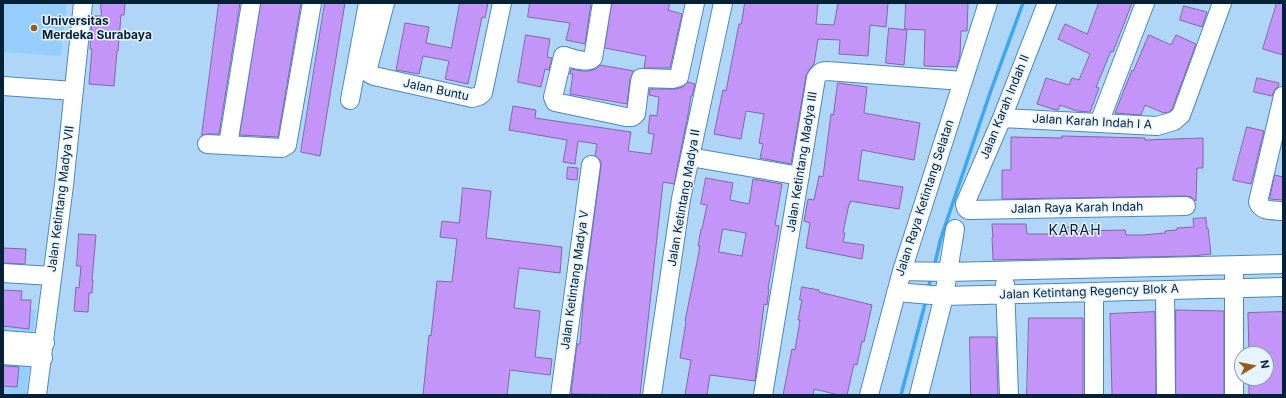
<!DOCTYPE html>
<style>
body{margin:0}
#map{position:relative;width:1286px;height:398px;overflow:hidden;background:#b0d6f7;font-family:Inter,sans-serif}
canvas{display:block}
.frame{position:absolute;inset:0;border:4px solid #052135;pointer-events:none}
.north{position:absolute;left:1234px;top:346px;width:40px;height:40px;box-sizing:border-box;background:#e7f4ff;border:1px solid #8da0ae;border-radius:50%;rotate:80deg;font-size:11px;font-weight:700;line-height:16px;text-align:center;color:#052135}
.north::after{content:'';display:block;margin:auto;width:14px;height:18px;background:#965c19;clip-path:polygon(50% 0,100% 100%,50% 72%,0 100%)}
</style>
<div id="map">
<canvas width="1286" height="398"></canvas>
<div class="frame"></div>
<div class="north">N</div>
</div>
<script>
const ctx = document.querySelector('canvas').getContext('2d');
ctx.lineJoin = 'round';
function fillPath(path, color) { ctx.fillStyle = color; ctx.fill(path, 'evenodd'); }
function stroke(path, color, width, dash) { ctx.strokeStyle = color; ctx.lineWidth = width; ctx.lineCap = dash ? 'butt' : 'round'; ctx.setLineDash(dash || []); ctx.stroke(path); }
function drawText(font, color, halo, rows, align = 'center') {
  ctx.font = font + ' Inter,sans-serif'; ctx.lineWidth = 3; ctx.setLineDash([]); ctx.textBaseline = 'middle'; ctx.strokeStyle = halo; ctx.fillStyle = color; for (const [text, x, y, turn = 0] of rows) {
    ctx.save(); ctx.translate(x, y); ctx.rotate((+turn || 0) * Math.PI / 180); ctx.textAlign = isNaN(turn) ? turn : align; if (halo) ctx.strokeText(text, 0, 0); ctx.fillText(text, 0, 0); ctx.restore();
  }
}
fillPath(new Path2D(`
 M3 3H67L61 56 3 52Z
 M3 307 36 310 26 395 3 393Z`), '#95cefd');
stroke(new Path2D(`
 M934 267 941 238 990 93 1023 3
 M928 290 931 277
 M901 395 926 300`), '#3ca7f3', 3.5);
const building = new Path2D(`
 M101 3H125L124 15H121L118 51H117L114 86 89 84 92 49H90L92 16H101Z
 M219 3H240L219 134H208L202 135Z
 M261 3H301L278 137 240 135Z
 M325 3H345L320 156 301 152Z
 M460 3H488L485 18 482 17 468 84 445 79 449 61 423 56 419 74 396 70 405 23 429 27 426 43 451 48Z
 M530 3H591L585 44 566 40 570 23 528 17Z
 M612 3H670L668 10 682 14 670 68H644L646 56 605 48Z
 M745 3H818L816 24 834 25 838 3H888L886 27 870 25 868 56 839 54 840 40 818 39 814 64 809 70 806 76 791 164 760 158 763 144 759 143 764 114 746 111 741 139 714 134 723 90 726 91 739 24H741Z
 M906 3H968L967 31H961L960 55 957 67 924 66 925 30 905 29Z
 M1099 3H1132L1113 52 1111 51 1096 87 1099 88 1090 112 1077 111 1060 105 1058 110H1056L1037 104 1046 78 1069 85 1072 78 1079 80 1090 54 1058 39 1065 24 1087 34Z
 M1277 3H1283V55L1263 49Z
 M1184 6 1207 12 1202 27 1180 20Z
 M889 28 907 30 904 65 886 63Z
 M526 35 550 39 547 57 552 58 549 70 545 69 541 87 518 82Z
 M1149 35 1171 45 1176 35 1196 44 1172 109 1169 112 1164 113 1145 105 1141 115 1115 113 1132 70 1133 71Z
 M600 65 634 71 630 80 627 104 570 94 573 74H570L571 69 582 71H589L596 69Z
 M1257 78 1279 83 1278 87 1275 89 1272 96 1254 92Z
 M688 82 695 84 692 96H691L688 115 674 184 663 182 640 395 571 394 577 344H580L584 292 601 166V161L595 156 597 144 578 141 575 164 563 162 567 140 509 130 513 106 536 110 535 118 631 132 628 151 651 154 654 134 648 133 650 115 657 116 659 97 649 95 650 89H676L683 87Z
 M838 83 867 87 864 113 920 123 914 160 862 150 858 180 903 187 899 209 850 201V204H849L843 233H845L843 242 864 245 862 259 806 248 810 223 804 221 808 199 814 200 819 176 823 177 831 114 833 115Z
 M1247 127 1264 131 1251 184 1233 180Z
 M1062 136 1145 138V140L1203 138V168H1197L1196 201 1191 197 1186 196 1002 199V170H1011V137L1062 138Z
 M568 167 578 168 577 180 567 179Z
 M1275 175 1283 177V200L1270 199Z
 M706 178 733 183 730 200 749 204 753 179 782 184 775 225 779 226 768 289H769L767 305 764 304 755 381 710 375 707 395H685L691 360 680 358 686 322 685 321 696 267 700 246H698L701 229H702L707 205 701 204ZM723 229 746 233 742 256 719 252Z
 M463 188 491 191 486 238 562 247 560 273 519 268 514 308 540 311 535 357 552 359 550 375 510 370 507 395H423L429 335 431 336 437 281 452 282 457 239 440 237 442 221 459 223Z
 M1206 218 1207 229 1208 228 1211 254 1192 256 993 260 992 237H993L992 224H1026L1027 234H1061V227H1077V231L1125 230 1126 235H1143L1165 233V231L1177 230V228L1194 227 1193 219Z
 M79 234 96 235 92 280H93L92 293H89L88 312 74 311 76 287 79 288 81 266H77Z
 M3 248 26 249 25 264 3 263Z
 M802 287 819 290V292L872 305 864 342 862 341 857 365 854 364 847 395H839L814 389 813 395H783L792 349 795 350 800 320H798L802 300H800Z
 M3 290 22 291 21 300H31L29 329 3 326Z
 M1176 310 1224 311V395H1176Z
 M1155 312 1156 395H1112L1110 314Z
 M1283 312V395H1249V378H1266V354H1249L1248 313Z
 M1029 318H1083V395H1027Z
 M970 337H996L998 395H971Z
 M3 366 19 367 17 387 3 386Z`);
fillPath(building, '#c395f9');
stroke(building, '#8366a6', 1);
const minor = new Path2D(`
 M385 3 368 68 370 74 374 76 472 98 479 96 483 93 502 3
 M602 3 593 58C587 64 572 58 564 56H563L553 97 555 102 626 117H632L636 114 640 81 641 78 673 79 679 77 695 3
 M1047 3 1002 118 965 204 966 208 968 210 1186 206
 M3 86 74 91
 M1283 96 1258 202C1261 212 1274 210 1283 211
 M350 100 368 3
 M1002 118 1157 126 1174 121 1181 115 1222 3
 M1099 123 1145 3
 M207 144 282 148 287 145 312 3
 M228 145 251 3
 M690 157 800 176
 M902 271 947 272 1283 264
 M3 273 52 276
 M1234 276V395
 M1005 284 1009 395
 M1165 290 1166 395
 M896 292 944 296 1283 287
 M1094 292V395
 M3 340 45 343
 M3 355 43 358
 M37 395 64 185 83 3
 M560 395 591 165
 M652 395 681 199 723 3
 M763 395 816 78C819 73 821 71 827 71L963 81
 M869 395 902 271 988 3
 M919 395 944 296 955 229`);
stroke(minor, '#4989bc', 20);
stroke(minor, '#fff', 18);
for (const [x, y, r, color] of [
 [34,28,4,"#965c19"]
]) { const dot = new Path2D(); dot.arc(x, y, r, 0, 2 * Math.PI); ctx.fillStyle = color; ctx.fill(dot); stroke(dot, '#e7f4ff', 1.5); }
drawText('bold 12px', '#052135', '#e7f4ff', [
 ["Universitas",42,21],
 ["Merdeka Surabaya",42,35]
], 'left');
drawText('12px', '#052135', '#e7f4ff', [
 ["Jalan Buntu",436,90,12],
 ["Jalan Karah Indah II",1005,107,-68],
 ["Jalan Karah Indah I A",1092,122,3],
 ["Jalan Ketintang Madya III",802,162,-81],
 ["Jalan Ketintang Madya II",684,198,-80],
 ["Jalan Raya Ketintang Selatan",925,198,-72],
 ["Jalan Ketintang Madya VII",61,199,-83],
 ["Jalan Raya Karah Indah",1077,208,-1],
 ["Jalan Ketintang Madya V",575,280,-82],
 ["Jalan Ketintang Regency Blok A",1089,292,-2]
]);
ctx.letterSpacing = '1px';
drawText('14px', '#052135', '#e7f4ff', [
 ["KARAH",1075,231]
]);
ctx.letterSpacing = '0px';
</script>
